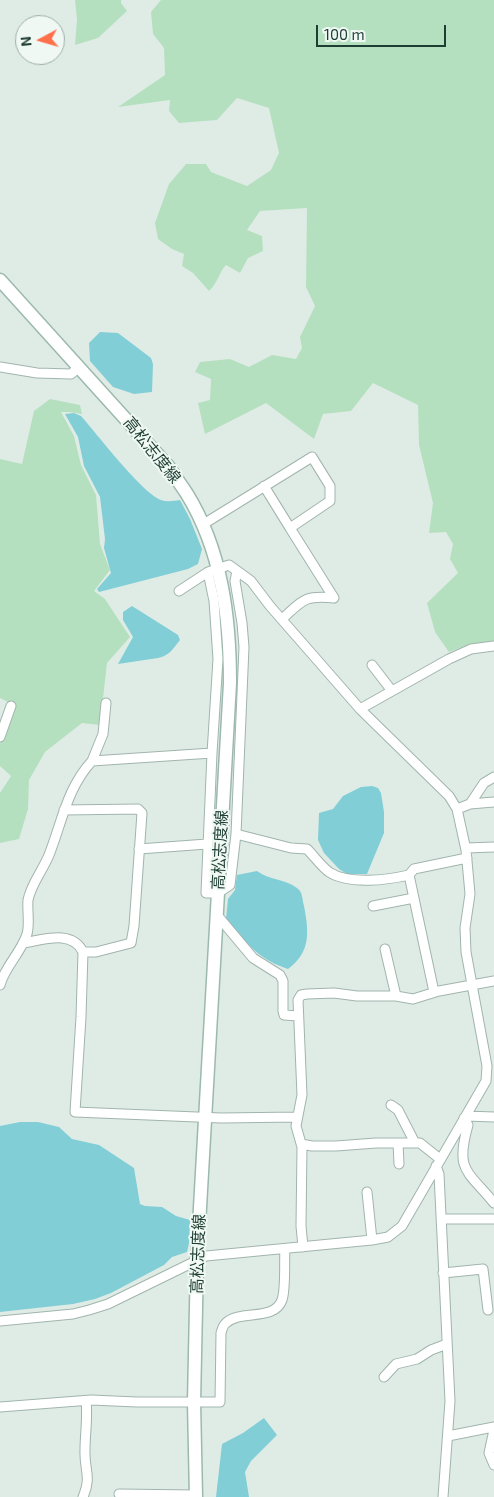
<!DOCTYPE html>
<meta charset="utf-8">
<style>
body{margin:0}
#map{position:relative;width:494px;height:1497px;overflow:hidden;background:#dfece6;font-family:"Exo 2",sans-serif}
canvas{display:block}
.north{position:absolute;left:15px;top:15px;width:50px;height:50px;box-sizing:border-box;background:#f0f8f4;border:1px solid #9caea7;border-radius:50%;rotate:264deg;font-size:14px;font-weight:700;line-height:20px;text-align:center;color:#1e3e34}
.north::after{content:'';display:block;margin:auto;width:18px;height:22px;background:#ff6f4a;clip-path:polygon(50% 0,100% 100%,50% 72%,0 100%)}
.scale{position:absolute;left:316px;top:25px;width:130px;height:22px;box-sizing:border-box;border:2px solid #1e3e34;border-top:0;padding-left:6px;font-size:15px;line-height:18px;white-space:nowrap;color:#1e3e34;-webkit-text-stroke:4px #f0f8f4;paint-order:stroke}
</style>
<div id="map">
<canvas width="494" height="1497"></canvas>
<div class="north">N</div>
<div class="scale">100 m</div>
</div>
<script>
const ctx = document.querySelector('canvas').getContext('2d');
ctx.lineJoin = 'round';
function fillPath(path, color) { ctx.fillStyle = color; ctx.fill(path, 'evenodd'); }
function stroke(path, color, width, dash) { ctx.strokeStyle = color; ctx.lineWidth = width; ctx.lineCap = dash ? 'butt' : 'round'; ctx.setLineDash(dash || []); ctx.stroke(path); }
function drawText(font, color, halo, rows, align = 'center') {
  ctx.font = font + ' "Exo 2","Noto Sans JP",sans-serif'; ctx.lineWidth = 4; ctx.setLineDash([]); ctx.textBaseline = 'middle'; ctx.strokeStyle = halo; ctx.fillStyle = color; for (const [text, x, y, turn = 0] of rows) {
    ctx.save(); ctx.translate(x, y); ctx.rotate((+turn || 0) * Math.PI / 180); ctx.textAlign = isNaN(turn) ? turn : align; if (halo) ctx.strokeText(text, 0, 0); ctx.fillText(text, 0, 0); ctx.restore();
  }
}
fillPath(new Path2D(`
 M75 0H121V3L127 11 98 38 75 45 77 20Z
 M161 0H494V642L465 646 449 652 435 632 427 603 458 573 450 559 453 544 446 532 429 533 433 503 419 445 418 405 373 383 351 411 323 414 314 439 266 403 205 434 198 403 210 400 211 379 195 372 200 362 230 359 249 367 272 355 296 359 302 348 300 337 315 306 306 287 307 208 260 211 247 230 262 236 263 251 248 258 240 273 226 265C218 274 219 281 209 291L193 273 182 266 184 254 172 249 158 239 155 223 169 184 186 164H206L211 172 247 186 271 170 279 153 269 108 237 98 217 120 179 123 169 111 170 100 118 107 165 75 164 48 153 34 151 12Z
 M50 399 80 405 82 414 69 412H61L74 436 81 465 96 495 100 544 110 570 94 591 105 599 130 637 107 663 100 725 82 723 45 752 29 780 28 809 19 839 0 843V793L11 776 0 766V744L16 706 0 698V459L22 464 34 411Z`), '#b5e0bf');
fillPath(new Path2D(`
 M100 332 118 333 151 358 153 364 152 392 134 394 113 387 90 361 89 343Z
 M74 413 81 416C97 434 142 493 161 500 167 502 173 501 180 500L190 519 202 549 198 564 188 569 99 592 97 589 111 573 104 548 105 539 100 497 84 466 78 437 65 414Z
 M132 606 178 635 180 640C173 649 169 656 158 658L118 664 133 637 123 620V612Z
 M372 786 378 788 381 793 384 812V833L367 874H347L339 869 324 853 318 840 319 813 333 809 343 796 361 787Z
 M257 871C269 880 285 879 297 888 303 892 302 899 304 906 309 932 311 952 288 969 262 960 251 949 234 928L231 926 226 919 228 899 235 890 237 875Z
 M20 1122H38L59 1127 72 1139 99 1145 134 1168 140 1204 145 1206 162 1207 176 1216 190 1220 189 1243 187 1252 172 1257 164 1265 111 1293 95 1299 73 1304 0 1312V1126Z
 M264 1418 277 1435 251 1461 245 1472 249 1497H216L222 1444 243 1433Z`), '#81ced7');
const minor = new Path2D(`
 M0 367 37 373 71 374 79 367
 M264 486 290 528
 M202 525 312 457 330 486V501L290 528 334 598C304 595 303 600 282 619
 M179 591 208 572
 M372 665 392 691
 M360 709 449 659 471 649 494 646
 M0 737 11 706
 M212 753 206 893H218L230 885 236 834 244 647 242 623 235 581 237 571
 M92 761 103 734 106 703
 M470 804 484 783 494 777
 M457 809 470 804 494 802
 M64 810 138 809 142 813 134 926 131 943 96 952H83
 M236 834 291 848 307 849C314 856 321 866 329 872 349 885 387 880 409 875
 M466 848 494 847
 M139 849 207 844
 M373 906 414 898
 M217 915 253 958 280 975 283 981V1011L284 1015 298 1016
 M23 943C43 940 72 929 83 952L81 1017 75 1112 221 1118 297 1117
 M385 949 396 996
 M0 985C5 966 21 953 27 934 30 924 27 911 28 900 31 884 43 870 49 855 62 822 67 788 92 761L212 753 218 659 214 601 208 572 229 565 251 581 270 606 360 709 449 796 457 809 466 850 470 894 465 928 466 952 487 1066 486 1081 402 1226 388 1237 372 1240 206 1256 108 1304 89 1310 73 1314 0 1321
 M434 992 409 875 414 869 467 858
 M391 1105 398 1110 415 1143
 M466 1116 494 1117
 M464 1118 468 1125C455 1171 467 1170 494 1203
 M398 1143 399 1164
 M301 1144 312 1146H336L376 1143H420L440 1159
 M436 1166 439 1174 450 1401 443 1497
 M367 1192 372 1240
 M441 1219H494
 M303 1247 301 1226 302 1147 296 1126 302 1095 298 1000 301 995 307 994 334 993 357 996H396L413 999 439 991 494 981
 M443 1273 483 1269 488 1310
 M384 1377 396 1364 417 1359 431 1350 447 1344
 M0 1407 91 1400 137 1402H220L221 1333C222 1330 223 1325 226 1323 240 1309 274 1322 282 1300 286 1289 284 1261 285 1249
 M494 1430 489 1453 494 1465
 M448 1436 494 1427
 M119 1494 196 1495
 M83 1497C92 1476 84 1470 85 1450 85 1433 88 1418 86 1401`);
const secondary = new Path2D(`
 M0 280 168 466C174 475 181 485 187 494 222 551 230 618 230 683L197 1260 194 1402 196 1497`);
stroke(minor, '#a1b4ad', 11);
stroke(secondary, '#9cb9ad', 15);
stroke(minor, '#fff', 9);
stroke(secondary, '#fff', 12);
drawText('16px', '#1e3e34', '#f0f8f4', [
 ["高松志度線",152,450,51],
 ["高松志度線",220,850,-87],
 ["高松志度線",198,1254,-88]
]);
</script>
